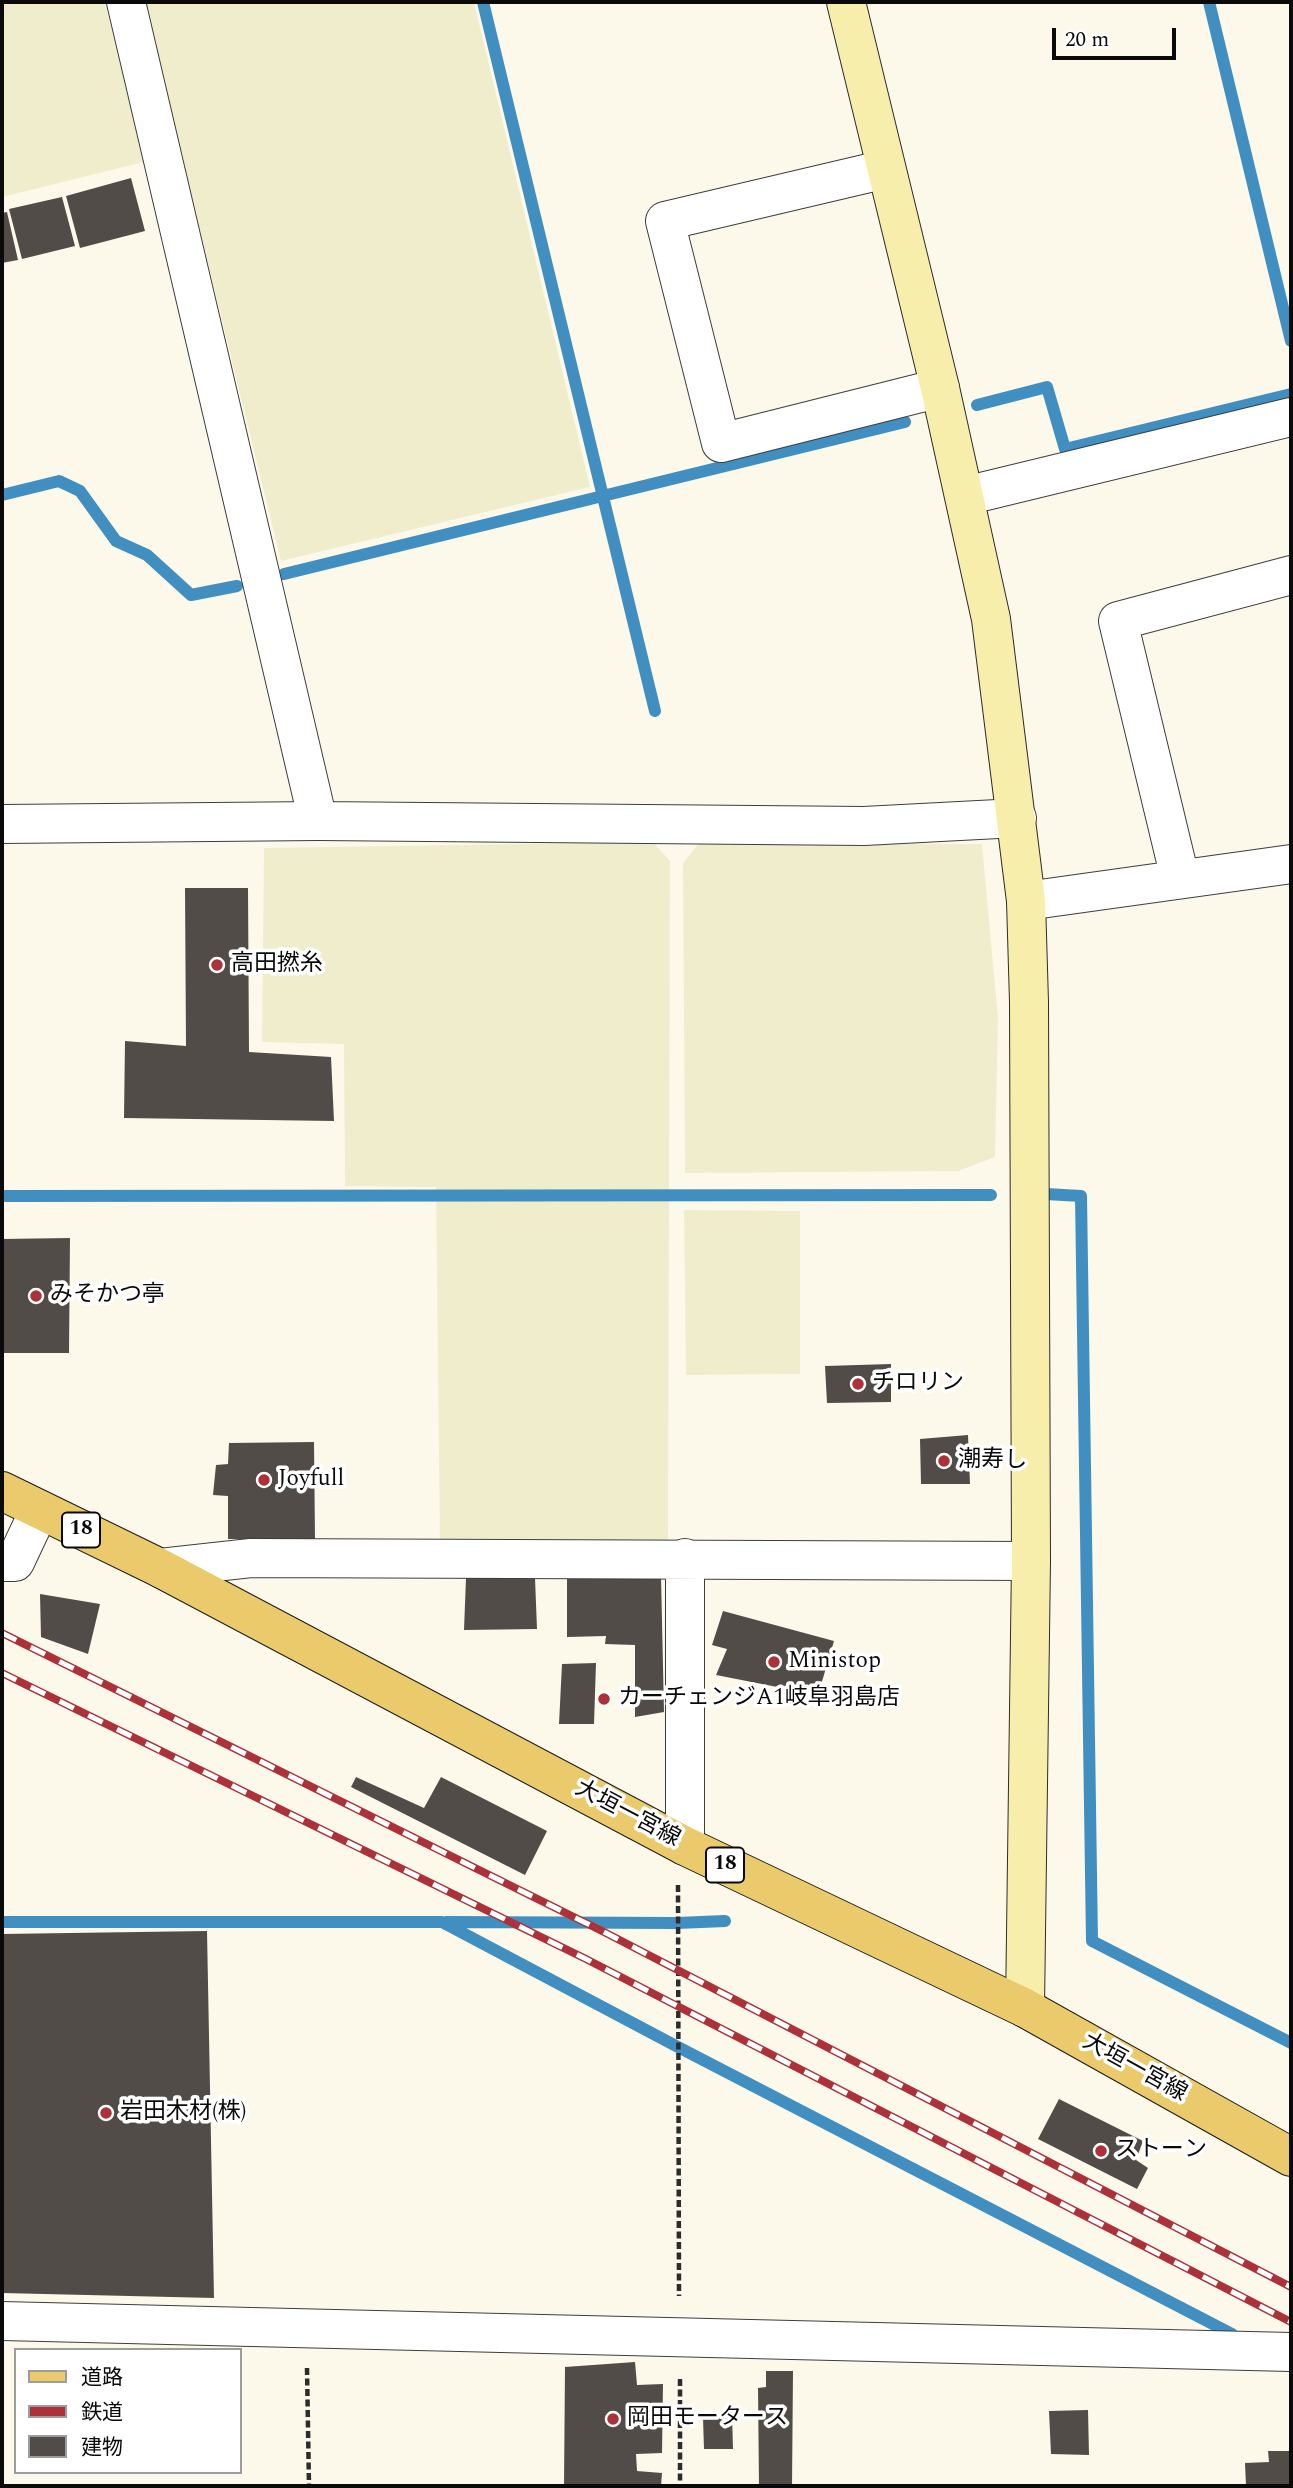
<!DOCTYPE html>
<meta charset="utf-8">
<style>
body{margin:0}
#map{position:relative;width:1293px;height:2488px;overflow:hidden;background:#fdf9ea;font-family:Spectral,"Noto Sans JP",serif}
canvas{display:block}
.frame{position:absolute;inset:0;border:4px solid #0a0a0a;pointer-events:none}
.legend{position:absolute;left:14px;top:2348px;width:228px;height:126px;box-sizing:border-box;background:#fff;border:2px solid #9d9d9d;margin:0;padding:9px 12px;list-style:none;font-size:21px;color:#0a0a0a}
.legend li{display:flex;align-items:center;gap:14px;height:35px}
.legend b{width:35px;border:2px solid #9d9d9d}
.scale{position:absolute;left:1052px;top:28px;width:124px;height:32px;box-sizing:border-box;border:4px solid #0a0a0a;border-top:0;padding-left:9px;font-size:21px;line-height:24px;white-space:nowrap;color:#0a0a0a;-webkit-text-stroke:5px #fff;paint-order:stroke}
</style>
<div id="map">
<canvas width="1293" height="2488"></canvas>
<div class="frame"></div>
<ul class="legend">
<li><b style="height:9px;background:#ebca6c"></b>道路</li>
<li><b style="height:9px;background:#ac3138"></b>鉄道</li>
<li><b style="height:19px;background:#524c48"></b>建物</li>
</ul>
<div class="scale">20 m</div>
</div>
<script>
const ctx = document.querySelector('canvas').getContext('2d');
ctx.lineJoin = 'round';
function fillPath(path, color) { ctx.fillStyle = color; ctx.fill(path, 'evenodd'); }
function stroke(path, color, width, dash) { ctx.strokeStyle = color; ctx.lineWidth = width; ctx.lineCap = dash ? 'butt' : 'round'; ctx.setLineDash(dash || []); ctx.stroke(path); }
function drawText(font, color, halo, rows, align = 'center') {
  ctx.font = font + ' Spectral,"Noto Sans JP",serif'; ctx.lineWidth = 7; ctx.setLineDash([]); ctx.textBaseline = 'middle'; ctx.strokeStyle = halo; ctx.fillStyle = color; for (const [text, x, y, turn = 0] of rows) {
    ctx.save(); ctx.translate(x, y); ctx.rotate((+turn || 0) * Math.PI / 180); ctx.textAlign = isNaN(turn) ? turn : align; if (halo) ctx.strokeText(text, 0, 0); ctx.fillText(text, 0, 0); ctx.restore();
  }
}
fillPath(new Path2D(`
 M2 2H105L144 162 2 197Z
 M144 2H474L590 487 281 561Z
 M653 842 670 861 668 1545 440 1546 436 1187 345 1186 344 1044 262 1042 264 848Z
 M699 843 982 844 998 1018 995 1157 958 1171 685 1173 683 863Z
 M684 1210 800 1211V1374L686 1375Z`), '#f0edcd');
stroke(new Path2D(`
 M483 2 655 711
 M1209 2 1291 341
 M977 405 1047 387 1065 449 1291 394
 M2 495 59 481 80 491 116 541 147 555 191 595 237 586
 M284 574 905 422
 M1046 1194 1081 1196 1092 1941 1291 2043
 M2 1196 991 1195
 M2 1922H442L678 2047 1232 2334
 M446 1922 677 1923 725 1921`), '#418fc0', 12);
fillPath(new Path2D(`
 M131 178 145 231 80 248 66 196Z
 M62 197 75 246 22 259 9 209Z
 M7 212 18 260 2 263V213Z
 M185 888H248L249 1052 331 1057 334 1121 124 1118 125 1041 186 1046Z
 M70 1238 69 1353H2V1239Z
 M891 1364V1402L827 1403 825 1366Z
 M968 1435 970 1484H921L920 1439Z
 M314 1442 315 1539H228V1496L213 1495 216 1465 228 1464 229 1443Z
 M567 1574 661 1576 664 1712 635 1717V1645L605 1644 606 1636 567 1637Z
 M466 1578H535L537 1629 464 1630Z
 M40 1594 100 1604 88 1654 41 1637Z
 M723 1611 834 1641 818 1695 716 1675 727 1649 712 1645Z
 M596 1663 594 1724H559L562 1664Z
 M356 1777 424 1808 441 1777 547 1831 525 1875 351 1787Z
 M207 1931 214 2298 2 2293V1934Z
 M1059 2099 1143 2141 1136 2160 1148 2168 1137 2189 1038 2139Z
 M635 2362 637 2385 663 2384 662 2453 636 2454 637 2471 662 2473 661 2486H564L565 2367Z
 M766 2371H793L792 2486H759L758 2388 766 2387Z
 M1088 2410 1089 2455 1051 2454 1049 2411Z
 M732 2415 733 2449H704L703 2418Z
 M1268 2451H1291V2486H1246L1245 2463 1269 2462Z`), '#524c48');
const street = new Path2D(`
 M126 2 318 821
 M886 169 665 221 721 443 940 388
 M965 496 1291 417
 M2 824 318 821 864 826 1017 818
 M1180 878 1118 621 1291 575
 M1026 901 1291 864
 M2 1562H15L39 1511
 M160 1568 251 1558 1031 1561
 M685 1846V1558
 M2 2321 1291 2352`);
const secondary = new Path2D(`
 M846 2 940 388 991 619 1026 901 1029 1002 1031 1561 1025 2008`);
const primary = new Path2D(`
 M2 1491 160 1568 685 1846 1025 2008 1291 2157`);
stroke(street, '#3d3d3d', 40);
stroke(secondary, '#2c2c2c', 40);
stroke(primary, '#1b1b1b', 40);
stroke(new Path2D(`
 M678 1885 679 2296
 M307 2368 309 2486
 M680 2379V2486`), '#2c2c2c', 4.5, [7, 3.5]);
stroke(street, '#fff', 38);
stroke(secondary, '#f7eeab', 38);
stroke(primary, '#ebca6c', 38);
const rail = new Path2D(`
 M2 1633 606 1933 1291 2287
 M2 1673 586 1959 1291 2322`);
stroke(rail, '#ac3138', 8);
stroke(rail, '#fff', 5, [16]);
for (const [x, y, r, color] of [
 [217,965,7,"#ac3138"],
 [36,1296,7,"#ac3138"],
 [858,1384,7,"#ac3138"],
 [944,1461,7,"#ac3138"],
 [264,1480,7,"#ac3138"],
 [774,1662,7,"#ac3138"],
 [604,1699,7,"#ac3138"],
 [106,2113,7,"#ac3138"],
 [1101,2151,7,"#ac3138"],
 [613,2419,7,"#ac3138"]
]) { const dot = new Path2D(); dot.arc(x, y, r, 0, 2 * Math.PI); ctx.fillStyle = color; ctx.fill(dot); stroke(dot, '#fff', 2.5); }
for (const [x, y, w] of [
 [81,1530,38],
 [725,1865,38]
]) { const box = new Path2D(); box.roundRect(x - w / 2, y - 17.5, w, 35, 5); ctx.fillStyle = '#fff'; ctx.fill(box); stroke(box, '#0a0a0a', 2); }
drawText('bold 21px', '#0a0a0a', null, [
 ["18",81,1530],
 ["18",725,1865]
]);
drawText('23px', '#0a0a0a', '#fff', [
 ["高田撚糸",231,965],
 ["みそかつ亭",50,1296],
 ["チロリン",872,1384],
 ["潮寿し",958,1461],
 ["Joyfull",278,1480],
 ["Ministop",788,1662],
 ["カーチェンジA1岐阜羽島店",618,1699],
 ["岩田木材(株)",120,2113],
 ["ストーン",1115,2151],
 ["岡田モータース",627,2419]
], 'left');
drawText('23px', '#0a0a0a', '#fff', [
 ["大垣一宮線",627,1815,28],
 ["大垣一宮線",1134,2069,29]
]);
</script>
